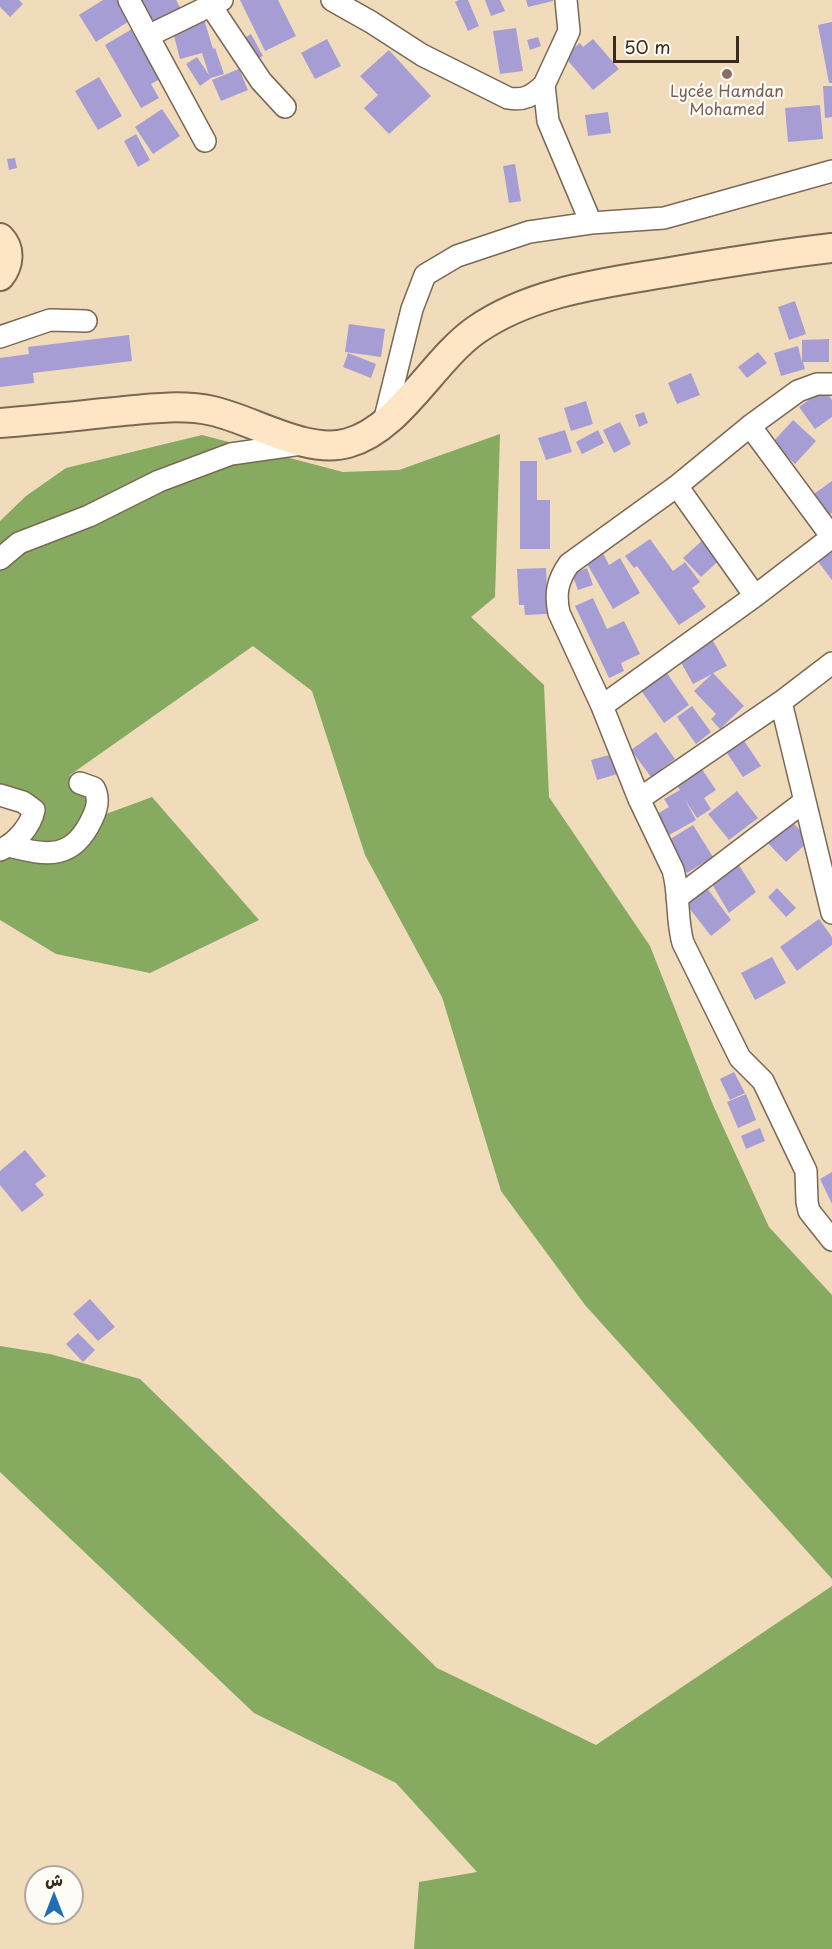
<!DOCTYPE html>
<meta charset="utf-8">
<style>
body{margin:0}
#map{position:relative;width:832px;height:1949px;overflow:hidden;background:#f0dcbb;font-family:"Playpen Sans","Playpen Sans Arabic",sans-serif}
canvas{display:block}
.north{position:absolute;left:24px;top:1865px;width:60px;height:60px;box-sizing:border-box;background:#fdfcf7;border:2px solid #afa8a0;border-radius:50%;rotate:0deg;font-size:16px;font-weight:700;line-height:24px;text-align:center;color:#3b2a1e}
.north::after{content:'';display:block;margin:auto;width:21px;height:27px;background:#1f6fb2;clip-path:polygon(50% 0,100% 100%,50% 72%,0 100%)}
.scale{position:absolute;left:613px;top:36px;width:126px;height:27px;box-sizing:border-box;border:3px solid #3b2a1e;border-top:0;padding-left:8px;font-size:18px;line-height:21px;white-space:nowrap;color:#3b2a1e;-webkit-text-stroke:4px #fdfcf7;paint-order:stroke}
</style>
<div id="map">
<canvas width="832" height="1949"></canvas>
<div class="north">ش</div>
<div class="scale">50 m</div>
</div>
<script>
const ctx = document.querySelector('canvas').getContext('2d');
ctx.lineJoin = 'round';
function fillPath(path, color) { ctx.fillStyle = color; ctx.fill(path, 'evenodd'); }
function stroke(path, color, width, dash) { ctx.strokeStyle = color; ctx.lineWidth = width; ctx.lineCap = dash ? 'butt' : 'round'; ctx.setLineDash(dash || []); ctx.stroke(path); }
function drawText(font, color, halo, rows, align = 'center') {
  ctx.font = font + ' "Playpen Sans",sans-serif'; ctx.lineWidth = 4.5; ctx.setLineDash([]); ctx.textBaseline = 'middle'; ctx.strokeStyle = halo; ctx.fillStyle = color; for (const [text, x, y, turn = 0] of rows) {
    ctx.save(); ctx.translate(x, y); ctx.rotate((+turn || 0) * Math.PI / 180); ctx.textAlign = isNaN(turn) ? turn : align; if (halo) ctx.strokeText(text, 0, 0); ctx.fillText(text, 0, 0); ctx.restore();
  }
}
fillPath(new Path2D(`
 M500 434 495 597 471 617 544 685 549 797 650 946 713 1105 769 1227 832 1295V1579L585 1305 501 1191 442 997 365 855 312 691 253 646 70 775 106 814 152 797 259 920 150 973 56 954 0 920V850L32 820 0 798V521L26 496 66 468 202 435 343 472 399 470Z
 M0 1346 50 1354 140 1379 437 1668 596 1745 832 1586V1949H414L419 1882 477 1872 396 1783 254 1713 0 1472Z`), '#85aa60');
fillPath(new Path2D(`
 M0 0H19L23 4 10 17 0 7Z
 M103 0H118L131 20 96 42 79 15Z
 M139 0H176L182 11 153 26Z
 M240 0H278L296 36 265 51Z
 M459 0H468L479 26 468 31 455 2Z
 M485 0H500L505 11 491 16Z
 M526 0H553V1L528 7Z
 M204 19 213 49 215 48 224 74 211 78 200 86 186 64 197 57 209 75 202 53 180 59 172 28Z
 M832 22V83H829L818 25Z
 M516 28 523 71 500 74 493 31Z
 M132 29 160 79 151 84 159 98 141 108 105 45Z
 M251 34 263 56 251 62 239 41Z
 M538 37 541 46 530 50 527 40Z
 M327 39 341 66 315 79 301 53Z
 M593 39 619 69 593 90 564 56 580 43 583 47Z
 M389 50 431 96 389 134 364 108 378 95 360 76Z
 M239 69 248 90 221 101 212 80Z
 M99 77 122 116 98 130 75 91Z
 M823 86H832V117L825 118Z
 M820 105 823 139 788 142 785 108Z
 M162 109 180 136 153 154 135 127Z
 M608 112 611 133 588 136 585 115Z
 M136 134 150 160 138 167 124 141Z
 M15 158 17 168 9 170 7 159Z
 M515 164 521 201 509 203 503 166Z
 M795 301 806 334 789 340 778 307Z
 M349 324 385 329 381 357 345 352Z
 M129 335 132 361 33 373 34 383 0 387V358L29 354 28 347Z
 M829 339V362H803L805 369 781 376 774 353 798 346 802 362V340Z
 M758 352 767 363 747 378 738 367Z
 M348 353 376 364 371 378 343 367Z
 M691 373 700 395 677 404 668 383Z
 M824 389 832 400V417L815 429 799 407Z
 M586 401 593 424 571 431 564 408Z
 M644 412 648 423 639 427 635 415Z
 M793 420 816 441 795 464 772 443Z
 M620 422 631 444 614 453 603 430Z
 M565 430 572 452 546 460 538 438Z
 M598 430 604 443 582 454 576 442Z
 M520 461H537V500H550V549H520Z
 M832 481V513L827 516 811 496Z
 M707 536 725 555 701 577 683 558Z
 M650 539 673 571 685 562 700 582 692 588 706 607 679 625 637 566 634 568 625 556Z
 M832 540V580L813 555Z
 M603 553 609 565 620 558 640 593 613 609 586 562Z
 M546 568 548 614 525 615 524 605H519L517 569Z
 M587 568 593 585 578 590 572 574Z
 M593 598 607 629 624 621 640 654 621 663 624 671 609 678 575 606Z
 M710 635 727 666 713 673 744 706 720 729 711 719 716 714 694 691 712 674 693 684 678 657Z
 M664 669 689 705 664 723 638 686Z
 M692 706 711 732 696 744 677 717Z
 M656 732 675 759 651 777 631 750Z
 M741 736 761 766 743 777 723 747Z
 M616 753 621 773 597 780 591 760Z
 M699 765 716 790 704 798 711 809 697 818 685 800 696 820 669 835 657 814 669 807 664 799 680 790 674 781Z
 M737 791 758 818 729 840 708 814Z
 M788 818 810 840 786 862 765 840Z
 M693 825 713 857 687 873 667 841Z
 M737 862 756 892 729 913 709 879Z
 M704 884 731 920 711 936 683 900Z
 M777 888 796 908 786 917 768 897Z
 M819 919 832 937V945L797 971 780 947Z
 M772 957 786 983 755 1000 741 973Z
 M734 1072 745 1093 730 1100 720 1079Z
 M746 1094 756 1120 738 1128 727 1102Z
 M760 1128 765 1141 746 1149 741 1136Z
 M25 1150 46 1176 35 1184 44 1195 22 1212 0 1185V1171Z
 M832 1172V1204L820 1179Z
 M90 1299 115 1327 98 1341 73 1314Z
 M78 1333 95 1350 83 1362 66 1344Z`), '#a79dd5');
const minor = new Path2D(`
 M129 0 148 36 222 0
 M332 0 371 22 422 55 508 98C524 101 532 96 544 85
 M566 0 569 31 544 85 548 121 591 223
 M211 6 261 81 285 107
 M148 36 205 141
 M0 337 50 320 86 321
 M832 384H817L798 391 750 426 677 486 569 564C557 581 555 594 559 613L602 706 639 799 673 870C680 894 676 919 683 943L740 1058 763 1081 806 1171 807 1202 809 1211 832 1240
 M384 422 412 309 425 275 457 256 529 232 591 223 664 218 832 171
 M750 426 832 537
 M677 486 755 596
 M0 559 19 543 89 516 159 481 231 454 301 444
 M781 702 832 913
 M602 706 755 596 832 537
 M0 795 23 802 34 810C31 826 15 844 0 850
 M639 799 781 702 832 663
 M9 846C48 856 73 860 92 819 97 809 100 799 94 788L80 783
 M677 898 805 801`);
const secondary = new Path2D(`
 M0 238C11 249 9 265 0 276
 M0 423C35 420 69 417 104 413 139 410 178 403 213 411 253 420 307 455 348 443 400 429 433 360 476 330 532 291 605 283 670 272 724 263 778 254 832 248`);
stroke(minor, '#7a6855', 24);
stroke(secondary, '#7a6855', 32);
stroke(minor, '#fff', 21);
stroke(secondary, '#fde5c5', 28);
for (const [x, y, r, color] of [
 [727,74,6,"#8d6e63"]
]) { const dot = new Path2D(); dot.arc(x, y, r, 0, 2 * Math.PI); ctx.fillStyle = color; ctx.fill(dot); stroke(dot, '#fdfcf7', 2); }
drawText('16px', '#785e54', '#fdfcf7', [
 ["Lycée Hamdan",727,93],
 ["Mohamed",727,111]
]);
</script>
